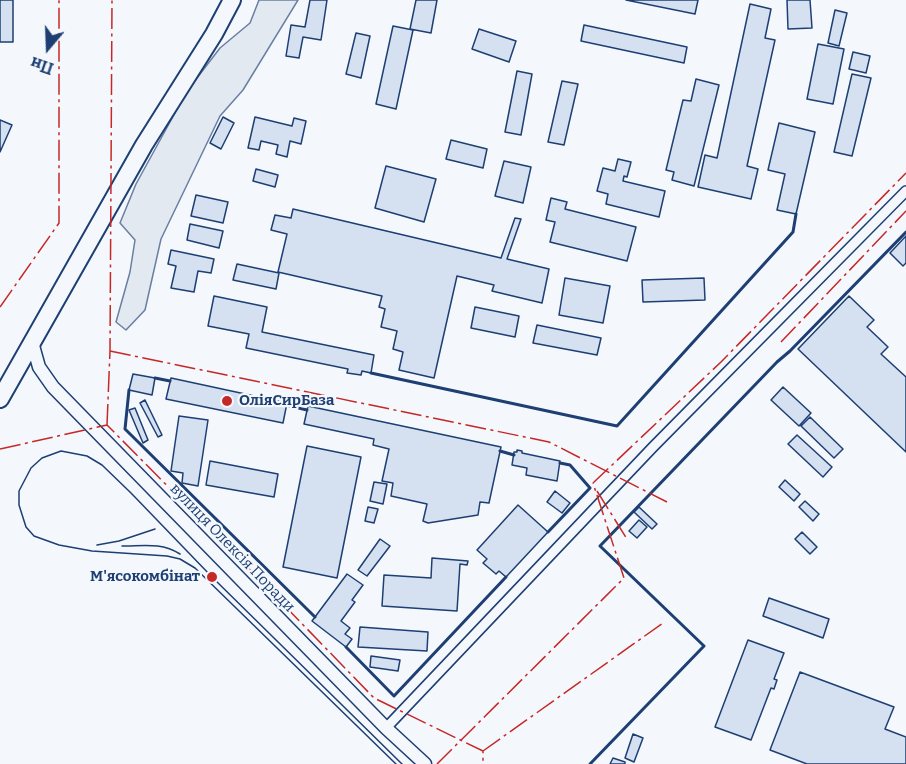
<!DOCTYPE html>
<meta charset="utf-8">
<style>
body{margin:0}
#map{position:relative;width:906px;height:764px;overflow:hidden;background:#f4f7fb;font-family:Bitter,serif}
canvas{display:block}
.north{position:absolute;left:18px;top:18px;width:60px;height:60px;-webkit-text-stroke:4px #f4f7fb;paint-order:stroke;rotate:199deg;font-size:16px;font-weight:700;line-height:24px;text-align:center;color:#1d3f73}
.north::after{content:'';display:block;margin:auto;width:21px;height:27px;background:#1d3f73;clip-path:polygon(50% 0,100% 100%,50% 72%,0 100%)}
</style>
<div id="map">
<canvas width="906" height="764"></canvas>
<div class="north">Пн</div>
</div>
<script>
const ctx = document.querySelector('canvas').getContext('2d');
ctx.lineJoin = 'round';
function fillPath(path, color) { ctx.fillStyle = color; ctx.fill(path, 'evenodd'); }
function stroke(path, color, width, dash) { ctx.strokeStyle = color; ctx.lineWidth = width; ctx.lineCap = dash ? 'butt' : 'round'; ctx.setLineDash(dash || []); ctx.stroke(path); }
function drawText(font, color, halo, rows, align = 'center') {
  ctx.font = font + ' Bitter,serif'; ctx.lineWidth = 4.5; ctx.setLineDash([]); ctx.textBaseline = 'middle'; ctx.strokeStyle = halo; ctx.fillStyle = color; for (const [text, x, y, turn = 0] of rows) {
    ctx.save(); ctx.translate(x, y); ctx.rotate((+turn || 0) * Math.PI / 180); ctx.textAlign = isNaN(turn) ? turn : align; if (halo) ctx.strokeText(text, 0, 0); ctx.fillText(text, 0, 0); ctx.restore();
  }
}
const green = new Path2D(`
 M259 0H298L243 90 220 116 161 239 145 310 126 330 116 322 130 272 135 240 120 223 136 184 187 91 220 48 250 23Z`);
fillPath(green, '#e3e9f0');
stroke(green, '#687fa3', 1.5);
const building = new Path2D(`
 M0 0H13V42H0Z
 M310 0H327L321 40 303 37 299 58 286 56 291 25 305 27Z
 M416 0H437L431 33 410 29Z
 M626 0H698L695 14Z
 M787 0H810L812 28 788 29Z
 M750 4 771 9 765 38 775 40 747 166 758 169 751 199 698 187 705 155 717 158Z
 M835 10 847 13 839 46 828 43Z
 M584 25 687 47 684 63 581 41Z
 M393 26 413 30 396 109 376 104Z
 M479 29 516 41 509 62 472 49Z
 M356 33 370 36 361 78 346 74Z
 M818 44 844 49 833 104 807 99Z
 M853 52 870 56 866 73 849 69Z
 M517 71 532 74 521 135 505 132Z
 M852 74 871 78 852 156 834 152Z
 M696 79 719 85 694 186 672 180 674 172 666 170 683 100 691 101Z
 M562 81 578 84 564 145 548 142Z
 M223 117 234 123 221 149 210 143Z
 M255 117 292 126 294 118 306 121 301 144 290 141 287 157 276 154 278 145 261 141 259 150 248 148Z
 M0 120 12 125 0 152Z
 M779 123 815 132 796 214 777 210 785 174 768 170Z
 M451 140 487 149 483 168 446 159Z
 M618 159 631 162 627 177 624 176 623 181 665 191 659 217 606 204 608 194 597 191 603 168 615 171Z
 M504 161 531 167 523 203 495 196Z
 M386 166 436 179 424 222 375 208Z
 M256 169 278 175 275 187 253 181Z
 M196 195 228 202 223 223 191 216Z
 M551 198 567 202 565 209 636 227 627 261 550 242 555 222 546 220Z
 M293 209 501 258 515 218 521 219 507 259 549 269 542 303 492 291 494 285 457 276 434 378 399 370 403 352 393 349 397 331 381 327 385 309 379 307 382 296 278 272 287 234 271 230 275 215 291 218Z
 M190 224 223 231 219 248 187 240Z
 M906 236V263L903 266 890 253Z
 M171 250 214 259 211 273 198 271 194 292 171 288 176 266 168 264Z
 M237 264 279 273 276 289 233 280Z
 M565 278 610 286 603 323 559 315Z
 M704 278 705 300 643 302 642 280Z
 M214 296 267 307 262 332 374 355 371 373 362 371 361 375 347 373 348 369 246 348 249 334 208 326Z
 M849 296 874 320 867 327 888 347 881 354 906 377V452L798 349Z
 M475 307 519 316 515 337 471 328Z
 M537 325 601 338 597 355 533 343Z
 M133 374 155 378 152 395 129 390Z
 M171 378 287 403 283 423 166 399Z
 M783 387 811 413 799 426 771 400Z
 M145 400 162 435 158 437 140 403Z
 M308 406 501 447 489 503 480 502 478 515 428 523 423 521 427 504 391 496 393 483 382 481 389 449 373 445 374 439 304 424Z
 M135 408 148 440 143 443 129 410Z
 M179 416 208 420 198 486 182 483 183 473 171 471Z
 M810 417 843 449 834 458 801 426Z
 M797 435 832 467 823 477 788 444Z
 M307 446 361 457 337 578 283 567Z
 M517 450 522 451V453L560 461 557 481 526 475 527 468 512 465 514 452H517Z
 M210 461 278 474 274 497 206 485Z
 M785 480 800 494 794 501 779 487Z
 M374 482 387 484 383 504 370 501Z
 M555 491 570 503 562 513 547 502Z
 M805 501 819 514 813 521 799 507Z
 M518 505 548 532 506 577 499 571 496 574 483 563 487 559 477 550Z
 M368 507 378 509 374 523 365 521Z
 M639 507 657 524 652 529 634 512Z
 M639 520 647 527 637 538 629 531Z
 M802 532 817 547 810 554 795 539Z
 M380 539 390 546 367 576 358 570Z
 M432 558 468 561 467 565 460 564 457 611 382 606 384 575 431 578Z
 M347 574 363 585 352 600 355 602 341 621 350 628 345 634 352 639 346 647 312 621Z
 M769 598 829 619 823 638 763 616Z
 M360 627 428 632 427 651 358 647Z
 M748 640 784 653 774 679 777 680 774 689 771 688 751 740 715 727Z
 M371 656 400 660 398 671 370 667Z
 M800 672 894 707 885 729 906 737V764H807L770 750Z
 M633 734 643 738 634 762 625 758Z
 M613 758 625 762V764H610Z`);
fillPath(building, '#d5e0f0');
stroke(building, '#1d3f73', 1.5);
const street = new Path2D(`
 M386 728 653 447 906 191`);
const secondary = new Path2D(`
 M32 342 39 367 53 387 386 728 425 764`);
const highway = new Path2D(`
 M0 399 144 145 214 34 232 0`);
stroke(street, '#1d3f73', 12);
stroke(secondary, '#1d3f73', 15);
stroke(highway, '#1d3f73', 20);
stroke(street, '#f4f7fb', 9);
stroke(secondary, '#f4f7fb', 12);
stroke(highway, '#f4f7fb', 16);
stroke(new Path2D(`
 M97 545 119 541 155 529
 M122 546C143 546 161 542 180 554
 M396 764 195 568 180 559 167 556 92 551 59 545 34 536 26 527 19 505V491L31 468 42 458 61 451 87 456 102 465 131 493 212 577 402 764`), '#1d3f73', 1.5);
stroke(new Path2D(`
 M371 373 617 426 793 232 796 214
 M155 378 170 381
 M129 390 125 429 315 617
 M286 405 307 410
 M500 451 514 455
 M548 532 590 488 570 465 560 463
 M346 647 394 696 506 577
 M590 764 704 646 600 546 777 362 790 351 906 232`), '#1d3f73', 3);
stroke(new Path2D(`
 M0 307 59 223V0
 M781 342 906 211
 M110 351 549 442 667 502
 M107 425 110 351 112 0
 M0 449 107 425 219 538 374 698 483 751V764
 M593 483 721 362 906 173
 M597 491 627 539
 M483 751 663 623
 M437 764 624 578 593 483`), '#c62828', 1.5, [21, 4.5, 3, 4.5]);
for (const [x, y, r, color] of [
 [227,401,6,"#c62828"],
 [212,577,6,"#c62828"]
]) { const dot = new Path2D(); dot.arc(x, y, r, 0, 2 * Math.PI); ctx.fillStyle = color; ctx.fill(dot); stroke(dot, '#f4f7fb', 2); }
drawText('bold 15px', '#1d3f73', '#f4f7fb', [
 ["ОліяСирБаза",239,401],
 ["М'ясокомбінат",200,577,"right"]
], 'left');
drawText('15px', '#1d3f73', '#f4f7fb', [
 ["вулиця Олексія Поради",232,548,46]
]);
</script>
